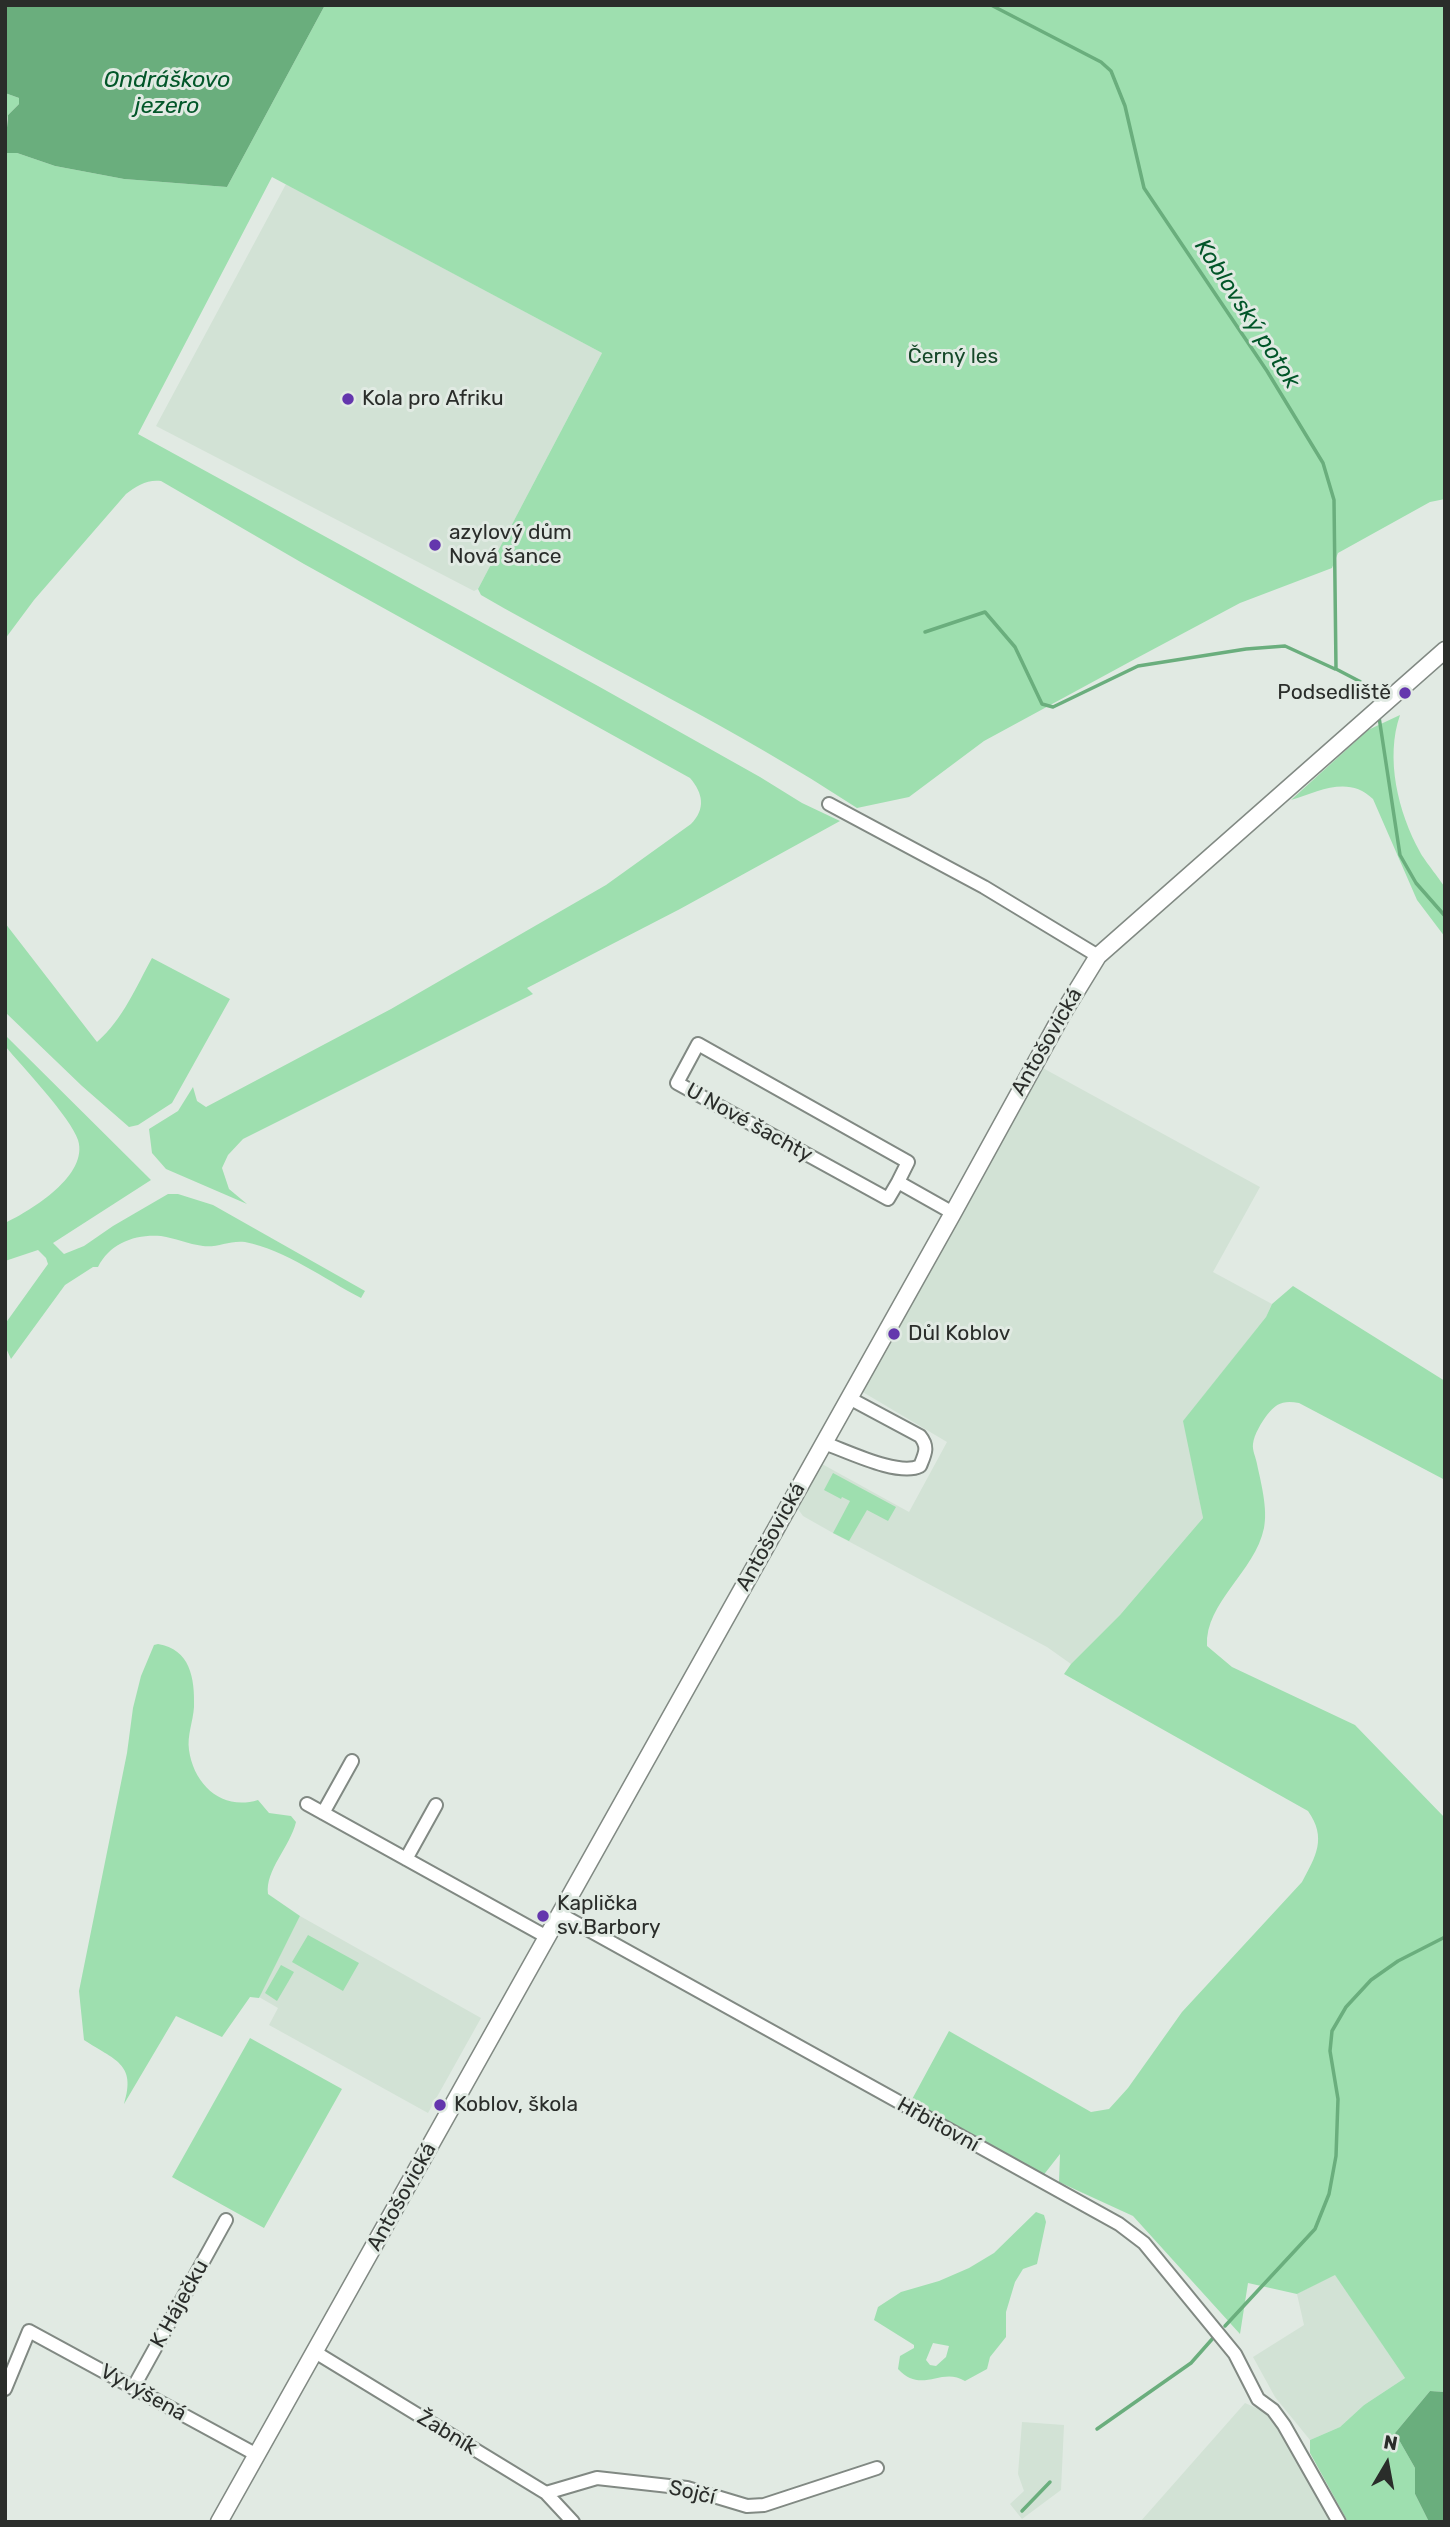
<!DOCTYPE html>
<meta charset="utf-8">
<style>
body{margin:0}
#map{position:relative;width:1450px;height:2527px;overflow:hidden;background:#e1eae3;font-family:Rubik,sans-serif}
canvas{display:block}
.frame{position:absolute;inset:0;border:7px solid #2a2d2a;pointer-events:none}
.north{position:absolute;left:1352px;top:2429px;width:70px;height:70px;-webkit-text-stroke:5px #e1eae3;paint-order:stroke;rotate:10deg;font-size:19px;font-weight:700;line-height:28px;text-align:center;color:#2a2d2a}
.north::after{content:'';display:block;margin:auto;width:24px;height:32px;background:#2a2d2a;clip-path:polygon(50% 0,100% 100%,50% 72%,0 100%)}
</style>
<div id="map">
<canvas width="1450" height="2527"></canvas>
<div class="frame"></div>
<div class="north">N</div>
</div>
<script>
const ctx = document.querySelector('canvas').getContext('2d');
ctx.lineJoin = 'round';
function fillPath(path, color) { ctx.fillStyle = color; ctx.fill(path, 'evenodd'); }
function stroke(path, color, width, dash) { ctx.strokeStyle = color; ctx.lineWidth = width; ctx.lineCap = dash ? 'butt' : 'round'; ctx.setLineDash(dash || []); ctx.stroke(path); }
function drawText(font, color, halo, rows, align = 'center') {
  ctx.font = font + ' Rubik,sans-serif'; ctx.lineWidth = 6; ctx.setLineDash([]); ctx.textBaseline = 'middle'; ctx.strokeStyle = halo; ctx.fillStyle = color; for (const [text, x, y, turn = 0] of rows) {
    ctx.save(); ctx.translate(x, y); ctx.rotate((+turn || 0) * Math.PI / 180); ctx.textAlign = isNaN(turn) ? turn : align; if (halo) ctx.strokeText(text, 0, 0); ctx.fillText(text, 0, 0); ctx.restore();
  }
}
fillPath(new Path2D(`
 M286 184 602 353 478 589 474 591 156 426Z
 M1041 1067 1260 1187 1213 1272 1272 1304 1266 1317 1184 1421 1203 1518 1120 1615 1071 1664 1047 1647 833 1533 803 1516 798 1509 822 1464 909 1512 947 1442 861 1391Z
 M300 1916 481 2018 428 2113 269 2025 278 2008 259 1997Z
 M1335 2274 1405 2378 1364 2405 1340 2427 1310 2440 1275 2397 1253 2357 1304 2325 1297 2294Z
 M1245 2403 1272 2415 1332 2522H1140Z
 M1022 2422 1064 2425 1061 2490 1022 2519 1010 2504 1024 2491 1018 2474Z`), '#d2e2d5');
fillPath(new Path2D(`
 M325 5H1445V499L1430 502 1338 553 1332 568 1240 603 1135 659 984 741 909 797 857 808C737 729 606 667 481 595L478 589 602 353 272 177 138 434 598 686 760 777 802 803 840 821 680 909 527 988 533 994 243 1139 228 1155 222 1168 229 1189 247 1204 166 1169 152 1153 149 1129 178 1111 193 1087 197 1101 206 1107 391 1009 606 885 691 824C706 809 703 793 690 778L304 564 161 481C148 479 136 486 126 494L34 600 5 639V153H17L55 166 124 179 227 187Z
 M5 93 19 98V104L8 115 5 128Z
 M1400 715C1385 758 1398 812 1420 852 1424 860 1443 883 1445 888 1448 900 1445 924 1445 937L1417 900 1373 799C1349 775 1319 791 1291 800L1368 730Z
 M5 923 97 1042C123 1019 136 987 152 958L230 999 172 1103 138 1125 129 1127 82 1086 5 1012Z
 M5 1035 151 1180 53 1243 64 1254 84 1246 113 1226 168 1194H178L213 1205 365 1291 361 1298C324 1279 286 1250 245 1242 230 1240 217 1248 203 1246 188 1244 175 1238 161 1236 135 1234 110 1243 98 1267H93L65 1285 11 1359 5 1346V1324L48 1264 46 1258 38 1250 5 1261V1223C32 1210 89 1175 78 1140 71 1118 22 1066 5 1046Z
 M1293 1286 1445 1381V1480L1299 1403C1284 1400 1276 1403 1267 1415 1262 1422 1254 1434 1253 1444 1252 1450 1256 1458 1257 1464 1261 1483 1268 1509 1264 1528 1255 1572 1205 1602 1207 1646L1232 1667 1355 1725 1445 1818V2392L1430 2391 1395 2433 1415 2468V2494L1429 2522H1348L1310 2453V2440L1340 2427 1364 2405 1405 2378 1335 2275 1297 2294 1248 2283 1240 2334 1133 2216 1059 2182 1060 2154 1042 2177 910 2103 949 2031 1091 2112 1109 2109 1128 2088 1182 2012 1302 1882C1316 1856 1327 1838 1308 1811L1064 1674 1071 1664 1120 1615 1203 1518 1183 1421 1266 1317 1272 1304Z
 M833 1473 896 1507 888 1521 867 1510 849 1541 833 1533 850 1501 842 1497 841 1499 824 1490Z
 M158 1644C190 1649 195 1678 194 1707 193 1722 187 1735 189 1750 194 1785 222 1811 258 1800L269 1813 291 1816 296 1822C290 1847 265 1870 268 1894L300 1916 259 1998 250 1997 222 2037 176 2016 124 2104C137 2063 114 2060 84 2040L79 1991 127 1753 133 1708 141 1676 154 1645Z
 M308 1935 359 1963 343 1991 292 1962Z
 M281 1965 294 1972 277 2001 265 1993Z
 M250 2038 342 2089 264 2228 172 2177Z
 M1036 2212 1044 2215 1046 2222 1037 2264 1023 2269 1015 2282 1006 2312V2337L990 2357 987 2369 965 2381C941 2366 922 2395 898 2369L900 2356 914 2348V2345L874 2320 878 2307 901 2292 939 2281 969 2268 994 2253ZM933 2343 949 2346 946 2357 936 2366 930 2365 926 2360Z`), '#9edfaf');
fillPath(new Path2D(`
 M5 5H325L227 187 124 179 55 166 17 153H5L8 115 19 104V98L5 93Z
 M1430 2391 1445 2392V2522H1429L1415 2494V2468L1395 2433Z`), '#6aae7d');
stroke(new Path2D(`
 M991 5 1101 62 1111 71 1125 106 1144 188 1267 371 1323 463 1334 500 1336 669 1359 681 1375 693
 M925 632 985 612 1015 647 1042 704 1053 707 1138 666 1246 649 1285 646 1335 669
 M1379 717 1400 855 1416 883 1445 916
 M1225 2326 1315 2229 1329 2194 1336 2156 1338 2099 1330 2051 1332 2031 1346 2007 1371 1980 1398 1961 1445 1937
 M1097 2429 1191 2363 1214 2337
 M1022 2511 1050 2482`), '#6aae7d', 3.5);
const minor = new Path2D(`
 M829 804 984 887 1098 956
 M898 1182 888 1199 677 1083 698 1044 908 1162 898 1182 953 1213
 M824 1443C847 1451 899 1477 920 1466 925 1454 929 1447 920 1436L849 1398
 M307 1804 547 1937
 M323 1813 352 1761
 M406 1859 436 1805
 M560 1914 1119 2224 1144 2243 1235 2354 1258 2399 1273 2410 1284 2425 1339 2522
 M315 2352 546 2493 573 2522
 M133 2388 226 2220
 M5 2389 29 2331 257 2455
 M546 2493 597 2478 687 2488 747 2506 764 2505 877 2468`);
const tertiary = new Path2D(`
 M219 2522 953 1213 1063 1013 1098 956 1445 650`);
stroke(minor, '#818983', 16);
stroke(tertiary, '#818983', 19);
stroke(minor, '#fff', 12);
stroke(tertiary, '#fff', 16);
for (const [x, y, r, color] of [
 [348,399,7,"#6436ad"],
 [435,545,7,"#6436ad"],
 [1405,693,7,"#6436ad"],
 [894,1334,7,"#6436ad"],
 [543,1916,7,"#6436ad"],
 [440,2105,7,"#6436ad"]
]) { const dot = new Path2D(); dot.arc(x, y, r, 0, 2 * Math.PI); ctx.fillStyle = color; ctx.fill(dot); stroke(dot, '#e1eae3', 2.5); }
drawText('21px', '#154828', '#e1eae3', [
 ["Černý les",953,357]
]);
drawText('21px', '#2a2d2a', '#e1eae3', [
 ["Kola pro Afriku",362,399],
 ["azylový dům",449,533],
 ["Nová šance",449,557],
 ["Podsedliště",1391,693,"right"],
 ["Důl Koblov",908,1334],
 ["Kaplička",557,1904],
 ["sv.Barbory",557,1928],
 ["Koblov, škola",454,2105]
], 'left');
drawText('21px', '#2a2d2a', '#e1eae3', [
 ["Antošovická",1047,1042,-60],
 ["U Nové šachty",749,1123,29],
 ["Antošovická",771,1537,-61],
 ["Hřbitovní",938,2125,29],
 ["Antošovická",402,2197,-61],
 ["K Háječku",180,2304,-61],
 ["Vyvýšená",143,2393,29],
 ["Žabník",447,2433,31],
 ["Sojčí",692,2493,13]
]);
drawText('italic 23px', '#025629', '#e1eae3', [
 ["Ondráškovo",167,80],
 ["jezero",167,106],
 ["Koblovský potok",1247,314,57]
]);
</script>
